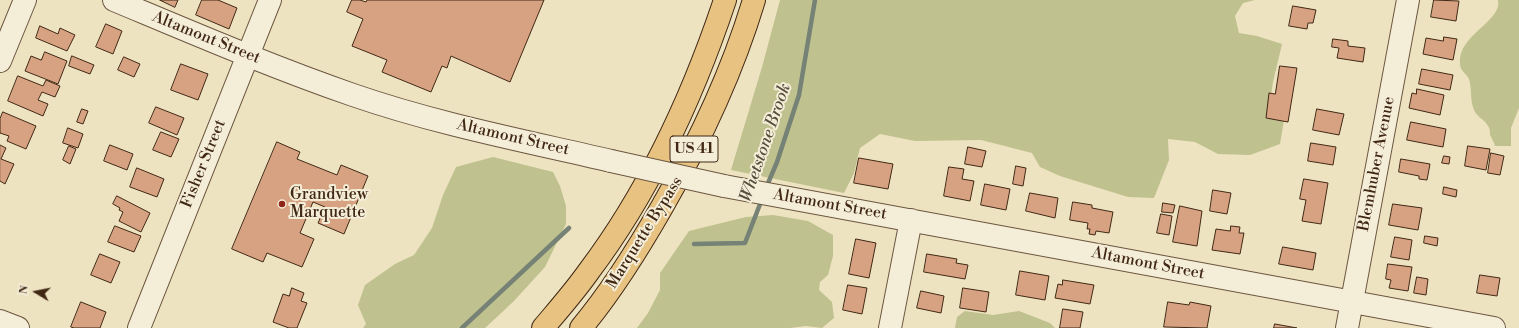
<!DOCTYPE html>
<style>
body{margin:0}
#map{position:relative;width:1519px;height:328px;overflow:hidden;background:#eee3c1;font-family:"Libre Bodoni",serif}
canvas{display:block}
.north{position:absolute;left:16px;top:272px;width:40px;height:40px;-webkit-text-stroke:3px #f4edd7;paint-order:stroke;rotate:280deg;font-size:11px;font-weight:700;line-height:16px;text-align:center;color:#412815}
.north::after{content:'';display:block;margin:auto;width:14px;height:18px;background:#412815;clip-path:polygon(50% 0,100% 100%,50% 72%,0 100%)}
</style>
<div id="map">
<canvas width="1519" height="328"></canvas>
<div class="north">N</div>
</div>
<script>
const ctx = document.querySelector('canvas').getContext('2d');
ctx.lineJoin = 'round';
function fillPath(path, color) { ctx.fillStyle = color; ctx.fill(path, 'evenodd'); }
function stroke(path, color, width, dash) { ctx.strokeStyle = color; ctx.lineWidth = width; ctx.lineCap = dash ? 'butt' : 'round'; ctx.setLineDash(dash || []); ctx.stroke(path); }
function drawText(font, color, halo, rows, align = 'center') {
  ctx.font = font + ' "Libre Bodoni",serif'; ctx.lineWidth = 4; ctx.setLineDash([]); ctx.textBaseline = 'middle'; ctx.strokeStyle = halo; ctx.fillStyle = color; for (const [text, x, y, turn = 0] of rows) {
    ctx.save(); ctx.translate(x, y); ctx.rotate((+turn || 0) * Math.PI / 180); ctx.textAlign = isNaN(turn) ? turn : align; if (halo) ctx.strokeText(text, 0, 0); ctx.fillText(text, 0, 0); ctx.restore();
  }
}
fillPath(new Path2D(`
 M780 0H1255L1243 3 1235 16 1239 33 1257 36 1282 44 1273 82 1270 102 1284 120 1280 144 1250 155 1218 154 1195 142 1168 139 1169 160 1154 198 1128 197 1060 176 1040 167 1032 153 981 140 915 141 880 134 860 148 854 173 844 193 731 170 762 67Z
 M1498 0H1519V108L1511 128V146H1495C1494 142 1492 139 1490 135 1490 132 1490 128 1488 126 1485 119 1476 118 1473 107 1470 99 1472 88 1469 79 1467 74 1460 71 1460 64 1457 35 1503 21 1498 0Z
 M493 157 553 172 560 186 566 206V224L545 267 513 302 485 328H363L366 324 358 305 365 285 395 264 414 255 432 228 443 195 456 167Z
 M773 215 808 221 833 235V256L828 275 820 282 819 290 832 302 834 318 822 328 806 326 790 328H637L648 313 660 290V273L689 231 746 217Z
 M965 311 993 315 1019 311 1050 323 1055 328H955L957 317Z`), '#bfc18e');
stroke(new Path2D(`
 M766 188 777 162 799 95 815 0
 M694 244 745 243 762 199
 M462 328 569 228`), '#768276', 4.5);
const building = new Path2D(`
 M160 0H178L175 7Z
 M202 0H218L237 8 229 29 196 15Z
 M352 0H360L366 2 367 0H544L510 82 451 56 447 68 442 66 431 92 382 72 387 60 352 46 363 19 347 12Z
 M1434 0 1459 1 1456 21 1431 17Z
 M1293 6 1316 10 1313 23H1308L1307 29 1289 26Z
 M106 24 122 31 113 54 96 47Z
 M40 26 58 34 60 28 75 35 67 51 36 38Z
 M1444 37 1457 39 1453 60 1423 54 1426 38 1443 41Z
 M1333 39 1348 41V46L1365 48 1363 62 1337 58 1339 48 1332 47Z
 M45 52 67 61 58 84 25 71 31 56 41 60Z
 M72 56 94 65 90 74 69 66Z
 M124 57 140 64 134 77 118 70Z
 M181 64 208 74 198 100 171 90Z
 M1280 66 1297 68 1288 122 1266 118 1269 93 1275 94Z
 M1422 69 1453 75 1450 90 1419 84Z
 M18 76 43 86 46 80 60 86 55 97 42 92 38 100 48 104 43 116 8 101Z
 M1417 89 1444 95 1440 115 1409 108 1412 93 1416 94Z
 M156 107 184 118 177 135 149 123Z
 M82 109 88 111 83 124 77 122Z
 M1317 109 1344 114 1339 135 1313 130Z
 M3 112 36 126 26 149 7 141 9 136 0 133V119Z
 M1411 122 1446 129 1443 147 1407 140Z
 M68 128 83 134 78 148 63 143Z
 M161 132 179 139 171 157 153 150Z
 M277 142 300 152 297 159 337 175 341 165 368 176 344 234 318 223 325 207 313 202 300 233 314 239 302 267 267 253 263 262 232 249Z
 M1311 143 1336 147 1333 165 1308 161Z
 M0 145 6 148 1 159 14 164 5 184 0 181Z
 M110 145 133 154 127 170 104 161Z
 M69 146 76 149 70 164 63 160Z
 M1468 146 1490 149 1486 170 1465 166Z
 M968 147 986 151 982 167 965 164Z
 M1491 153 1504 156 1500 175 1488 173Z
 M1444 156 1450 157 1449 164 1442 163Z
 M859 158 893 164 888 189 854 183Z
 M1401 159 1430 164 1427 180 1419 179V176L1399 172Z
 M1016 166 1026 168 1023 186 1013 184Z
 M949 167 964 169 962 179 974 181 970 201 944 196Z
 M137 168 164 179 157 197 130 187Z
 M1304 179 1328 183 1321 224 1302 221 1306 200 1300 199Z
 M985 184 1010 189 1006 210 981 205Z
 M1444 187 1457 190 1456 197 1443 194Z
 M1213 190 1231 193 1227 214 1210 211Z
 M1030 193 1058 198 1055 218 1026 211Z
 M117 196 150 213 141 232 119 221 123 212 119 210 120 208 113 204Z
 M1073 202 1092 205V208L1113 212 1109 233 1096 231 1095 235 1089 234 1090 229H1087L1088 223 1070 220Z
 M1163 203 1175 205 1173 213 1162 212Z
 M1393 204 1422 208 1418 230 1389 225Z
 M1180 206 1202 211 1197 246 1173 242Z
 M1161 214 1172 216 1169 235 1157 233Z
 M115 226 141 236 134 252 108 242Z
 M1231 226 1240 227 1239 233H1244L1240 254 1212 250 1216 229 1230 231Z
 M1425 236 1438 238 1437 246 1424 243Z
 M1395 237 1412 240 1409 260 1391 257Z
 M856 239 876 243 869 278 849 274Z
 M1283 247 1316 253 1313 270 1279 264Z
 M100 254 120 262 111 283 91 275Z
 M927 254 957 259 956 263 968 265 965 279 924 272Z
 M1388 264 1412 267 1408 291 1389 288 1391 280 1386 279Z
 M1020 271 1049 276 1045 300 1016 295Z
 M1480 275 1500 278 1497 296 1477 293Z
 M1417 277 1428 279 1426 295 1414 293Z
 M1063 280 1094 285 1090 304 1055 298 1058 284 1062 285Z
 M848 285 867 288 862 314 843 310Z
 M292 288 304 293 301 301 307 303 297 328H289L273 322 283 294 289 296Z
 M963 288 989 292 986 312 960 308Z
 M921 291 944 296 941 313 917 308Z
 M81 302 106 312 100 328H74L71 327Z
 M1168 302 1189 305 1190 302 1211 306 1207 328 1164 327Z
 M1063 309 1083 312 1080 328H1060Z
 M1275 324 1297 328H1274Z`);
fillPath(building, '#d6a281');
stroke(building, '#412815', 1);
const minor = new Path2D(`
 M114 0C193 33 272 67 353 95 437 124 525 141 611 161
 M0 61 25 0
 M724 186 1494 328
 M0 321 18 328
 M139 328 270 0
 M890 328 911 220
 M1347 328 1408 0`);
const highway = new Path2D(`
 M543 328C559 309 575 291 589 271 650 190 693 96 725 0
 M581 328C612 291 638 249 662 207 700 141 732 73 754 0`);
stroke(minor, '#6c5740', 24);
stroke(highway, '#412815', 24);
stroke(minor, '#f4edd7', 22);
stroke(highway, '#e7c280', 22);
const minorBridge = new Path2D(`
 M611 161 724 186`);
stroke(minorBridge, '#6c5740', 24, []);
stroke(minorBridge, '#f4edd7', 22);
for (const [x, y, r, color] of [
 [282,204,4,"#8f2418"]
]) { const dot = new Path2D(); dot.arc(x, y, r, 0, 2 * Math.PI); ctx.fillStyle = color; ctx.fill(dot); stroke(dot, '#f4edd7', 1.5); }
for (const [x, y, w] of [
 [694,149,48]
]) { const box = new Path2D(); box.roundRect(x - w / 2, y - 13, w, 26, 3); ctx.fillStyle = '#f4edd7'; ctx.fill(box); stroke(box, '#412815', 1); }
drawText('bold 15px', '#412815', null, [
 ["US 41",694,149]
]);
drawText('16px', '#412815', '#f4edd7', [
 ["Altamont Street",206,38,22],
 ["Altamont Street",513,138,13],
 ["Fisher Street",204,164,-68],
 ["Blemhuber Avenue",1377,164,-79],
 ["Altamont Street",830,205,10],
 ["Marquette Bypass",645,233,-58],
 ["Altamont Street",1148,264,11]
]);
drawText('16px', '#412815', '#f4edd7', [
 ["Grandview",290,195],
 ["Marquette",290,213]
], 'left');
drawText('italic 17px', '#574e3d', '#f4edd7', [
 ["Whetstone Brook",766,143,-71]
]);
</script>
